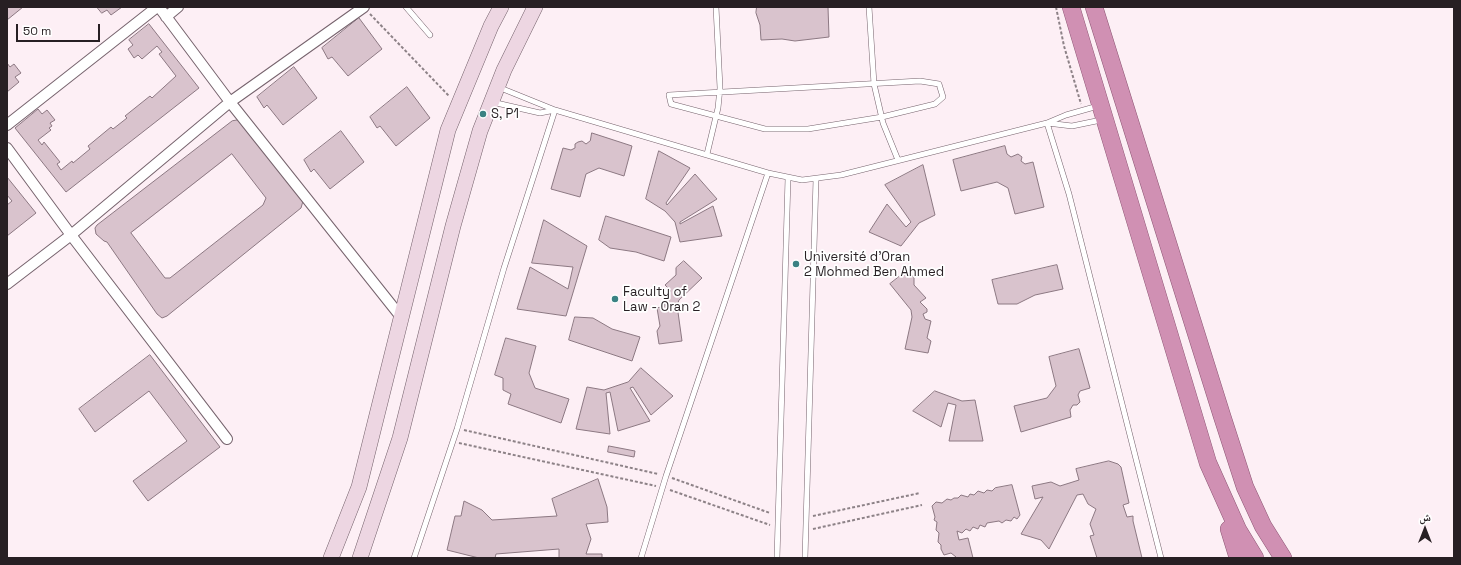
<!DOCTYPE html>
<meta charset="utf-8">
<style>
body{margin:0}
#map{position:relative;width:1461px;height:565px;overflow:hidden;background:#fdeff5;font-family:"Space Grotesk","Noto Naskh Arabic",sans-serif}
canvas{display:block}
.frame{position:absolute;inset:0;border:8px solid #271f23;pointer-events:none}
.north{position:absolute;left:1405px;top:509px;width:40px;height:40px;-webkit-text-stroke:3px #fff;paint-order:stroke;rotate:0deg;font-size:11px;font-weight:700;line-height:16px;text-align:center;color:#271f23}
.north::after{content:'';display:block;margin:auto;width:14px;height:18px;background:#271f23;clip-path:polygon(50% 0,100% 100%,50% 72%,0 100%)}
.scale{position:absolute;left:16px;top:24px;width:84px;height:18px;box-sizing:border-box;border:2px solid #271f23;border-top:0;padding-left:5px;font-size:12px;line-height:14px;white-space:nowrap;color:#271f23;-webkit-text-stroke:3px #fff;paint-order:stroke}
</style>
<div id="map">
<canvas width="1461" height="565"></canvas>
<div class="frame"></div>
<div class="north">ش</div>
<div class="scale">50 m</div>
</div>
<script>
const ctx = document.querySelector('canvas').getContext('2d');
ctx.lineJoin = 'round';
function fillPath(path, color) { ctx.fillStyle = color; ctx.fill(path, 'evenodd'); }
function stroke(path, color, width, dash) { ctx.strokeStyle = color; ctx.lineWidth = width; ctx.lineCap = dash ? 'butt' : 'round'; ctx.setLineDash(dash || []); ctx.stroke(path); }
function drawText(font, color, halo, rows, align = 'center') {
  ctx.font = font + ' "Space Grotesk",sans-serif'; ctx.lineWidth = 3.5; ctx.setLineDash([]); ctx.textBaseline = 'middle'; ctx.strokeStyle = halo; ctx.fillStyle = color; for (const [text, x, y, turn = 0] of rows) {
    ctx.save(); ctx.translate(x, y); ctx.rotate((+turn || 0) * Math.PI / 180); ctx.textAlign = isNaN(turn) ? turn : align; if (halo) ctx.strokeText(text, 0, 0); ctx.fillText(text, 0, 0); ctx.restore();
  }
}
const building = new Path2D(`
 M7 7H23L7 20Z
 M97 7H122L111 15 107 10 102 13Z
 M757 7H828L829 37 795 41 782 39 761 40 760 25 756 13Z
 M359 18 382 49 348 76 332 57 328 59 322 48Z
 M149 24 199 88 66 192 15 128 38 109 42 114 47 110 55 120 50 123 52 126 49 128 51 130 38 140 42 145 44 142 60 162 57 164 61 170 72 161 73 163 90 149 88 146 111 127 113 129 127 118 125 116 150 96 152 98 176 76 159 54 162 52 157 46 142 59 138 55 134 58 128 49 133 45 129 40Z
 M7 63 10 67 14 64 21 73 15 77 19 82 7 92Z
 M294 67 317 98 283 125 267 105 264 108 257 97Z
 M407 87 430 118 396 146 380 126 377 128 370 117Z
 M239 120 303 201 301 208 167 316 162 318 157 314 107 242 104 241 96 234 95 228 97 225 232 121ZM232 154 266 198 263 205 170 278H165L131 233Z
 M341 131 364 162 330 189 314 169 311 172 304 160Z
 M592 133 632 146 624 176 599 168 586 174 580 197 551 189 563 148 571 150 575 148V144L578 142 582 141 586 144 590 141Z
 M1005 146 1007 154 1011 157 1018 154 1022 157 1021 161 1025 164 1033 162 1044 207 1015 214 1008 188 997 182 961 191 953 160Z
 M659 151 690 168 666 203 667 205 695 174 717 199 680 222V224L713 206 722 236 680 242 675 222 665 211 646 199Z
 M923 165 935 215 919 223 901 246 869 232 887 204 906 227 911 222 885 185Z
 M7 177 36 213 7 236V205L12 201 7 195Z
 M606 216 671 237 664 261 636 252 610 248 599 240Z
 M544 220 587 246 566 316 517 309 530 267 568 289 573 267 532 263Z
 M684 261 702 278 679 300 677 305 682 341 659 344 657 331 660 326 657 308 665 306 663 295 671 291 665 285 676 275V268Z
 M1057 265 1063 289 1035 295 1017 304H998L992 280Z
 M908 270 914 278V285L926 298 920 302 927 309V312L923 314 925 319 931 321 927 338 931 341 928 353 905 349 912 317 911 310 890 284Z
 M575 317 593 318 612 329 640 337 632 361 569 340Z
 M506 338 536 346 529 373 535 388 569 399 561 423 508 404 511 394 503 390V378L495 375Z
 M1079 349 1090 388 1080 391 1078 395 1080 402 1077 405H1073L1070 410 1071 417 1021 432 1014 406 1047 398 1056 386 1049 357Z
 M150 355 220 447 148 501 133 481 187 441 149 391 95 432 79 409Z
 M641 368 673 396 651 415 633 387 630 388 650 421 618 431 610 392 606 393 610 434 576 429 587 387 604 390 628 382Z
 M935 391 962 401 975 400 983 441H949L956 405 948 403 941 427 913 411Z
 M609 446 635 451 634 457 608 452Z
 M1109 461 1118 464 1121 467 1129 503 1123 505 1127 517 1133 516V521L1142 558H1097L1090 536 1094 535 1090 524 1096 509 1088 504 1083 494 1077 495 1049 549 1041 540 1021 534 1043 497 1035 499 1032 486 1051 482 1060 486 1079 480 1076 469Z
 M598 479 607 507 608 522 586 524 591 539 586 554H602V558H559V549L496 554 495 558H479L447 550 455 516H461L464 501 482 510 492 520 557 516 552 499Z
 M1012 485 1020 515 1017 519 1014 517 1011 521 1006 520 1002 523 999 521 987 523 985 527 980 525 978 529 973 527 970 531 966 529 962 533 957 531 959 540 968 538 973 558H953L956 557 951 553 944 555 941 549V545L938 542 939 533 936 530 937 522 934 520 935 517 932 506 936 502 942 503 947 499 951 500 954 498H958L961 495 968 497 970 494 974 495 978 491 984 493 987 490 992 491 995 488Z`);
fillPath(building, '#d9c3cd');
stroke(building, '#8c7882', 1);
const service = new Path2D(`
 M406 7 430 35
 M869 7 874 84 883 123 898 160
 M920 81 939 84 943 97 935 104 882 117 808 129H765L671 104 669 95Z
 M498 87 555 110 768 173 802 180 841 175 1047 123 1066 115 1098 106
 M492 102 540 113 555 110
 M1047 123 1069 194 1161 558
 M1047 123 1072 126 1101 120
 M707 154 718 108 720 88 716 7
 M414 558 457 429 504 268 555 110
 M641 558 666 476 768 173
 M777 558 788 178
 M805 558 816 179`);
const minor = new Path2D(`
 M159 7 230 102 401 317
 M166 17 178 7
 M7 125 157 7
 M7 148 71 235 227 439
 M7 284 71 235 230 102 364 7`);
const secondary = new Path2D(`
 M331 558 359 487 448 130 491 26 501 7
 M360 558 400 438 453 226 480 131 504 70 535 7`);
const trunk = new Path2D(`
 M1071 7 1208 463 1238 530 1255 558
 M1094 7 1222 416 1245 487 1263 526 1283 558
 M1229 529 1238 558`);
stroke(service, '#76636d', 6);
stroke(minor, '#76636d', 12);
stroke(secondary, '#76636d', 16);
stroke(trunk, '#8d5774', 18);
stroke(new Path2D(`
 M1056 7 1064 46 1081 104
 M370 14 449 96
 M464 430 658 474
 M459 443 656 486
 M672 478 770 513
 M670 490 770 525
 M813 516 920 493
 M813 529 922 505`), '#8d8287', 2, [3, 2]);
stroke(service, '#fff', 5);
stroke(minor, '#fff', 10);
stroke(secondary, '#edd6e2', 15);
stroke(trunk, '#d090b3', 17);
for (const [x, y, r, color] of [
 [483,114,4,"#3a8283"],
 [796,264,4,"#3a8283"],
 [615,299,4,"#3a8283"]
]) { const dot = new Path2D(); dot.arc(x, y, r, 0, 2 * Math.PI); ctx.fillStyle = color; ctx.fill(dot); stroke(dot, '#fff', 1.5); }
drawText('13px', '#271f23', '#fff', [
 ["S, P1",491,114],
 ["Université d'Oran",804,257],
 ["2 Mohmed Ben Ahmed",804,272],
 ["Faculty of",623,292],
 ["Law - Oran 2",623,307]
], 'left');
</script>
